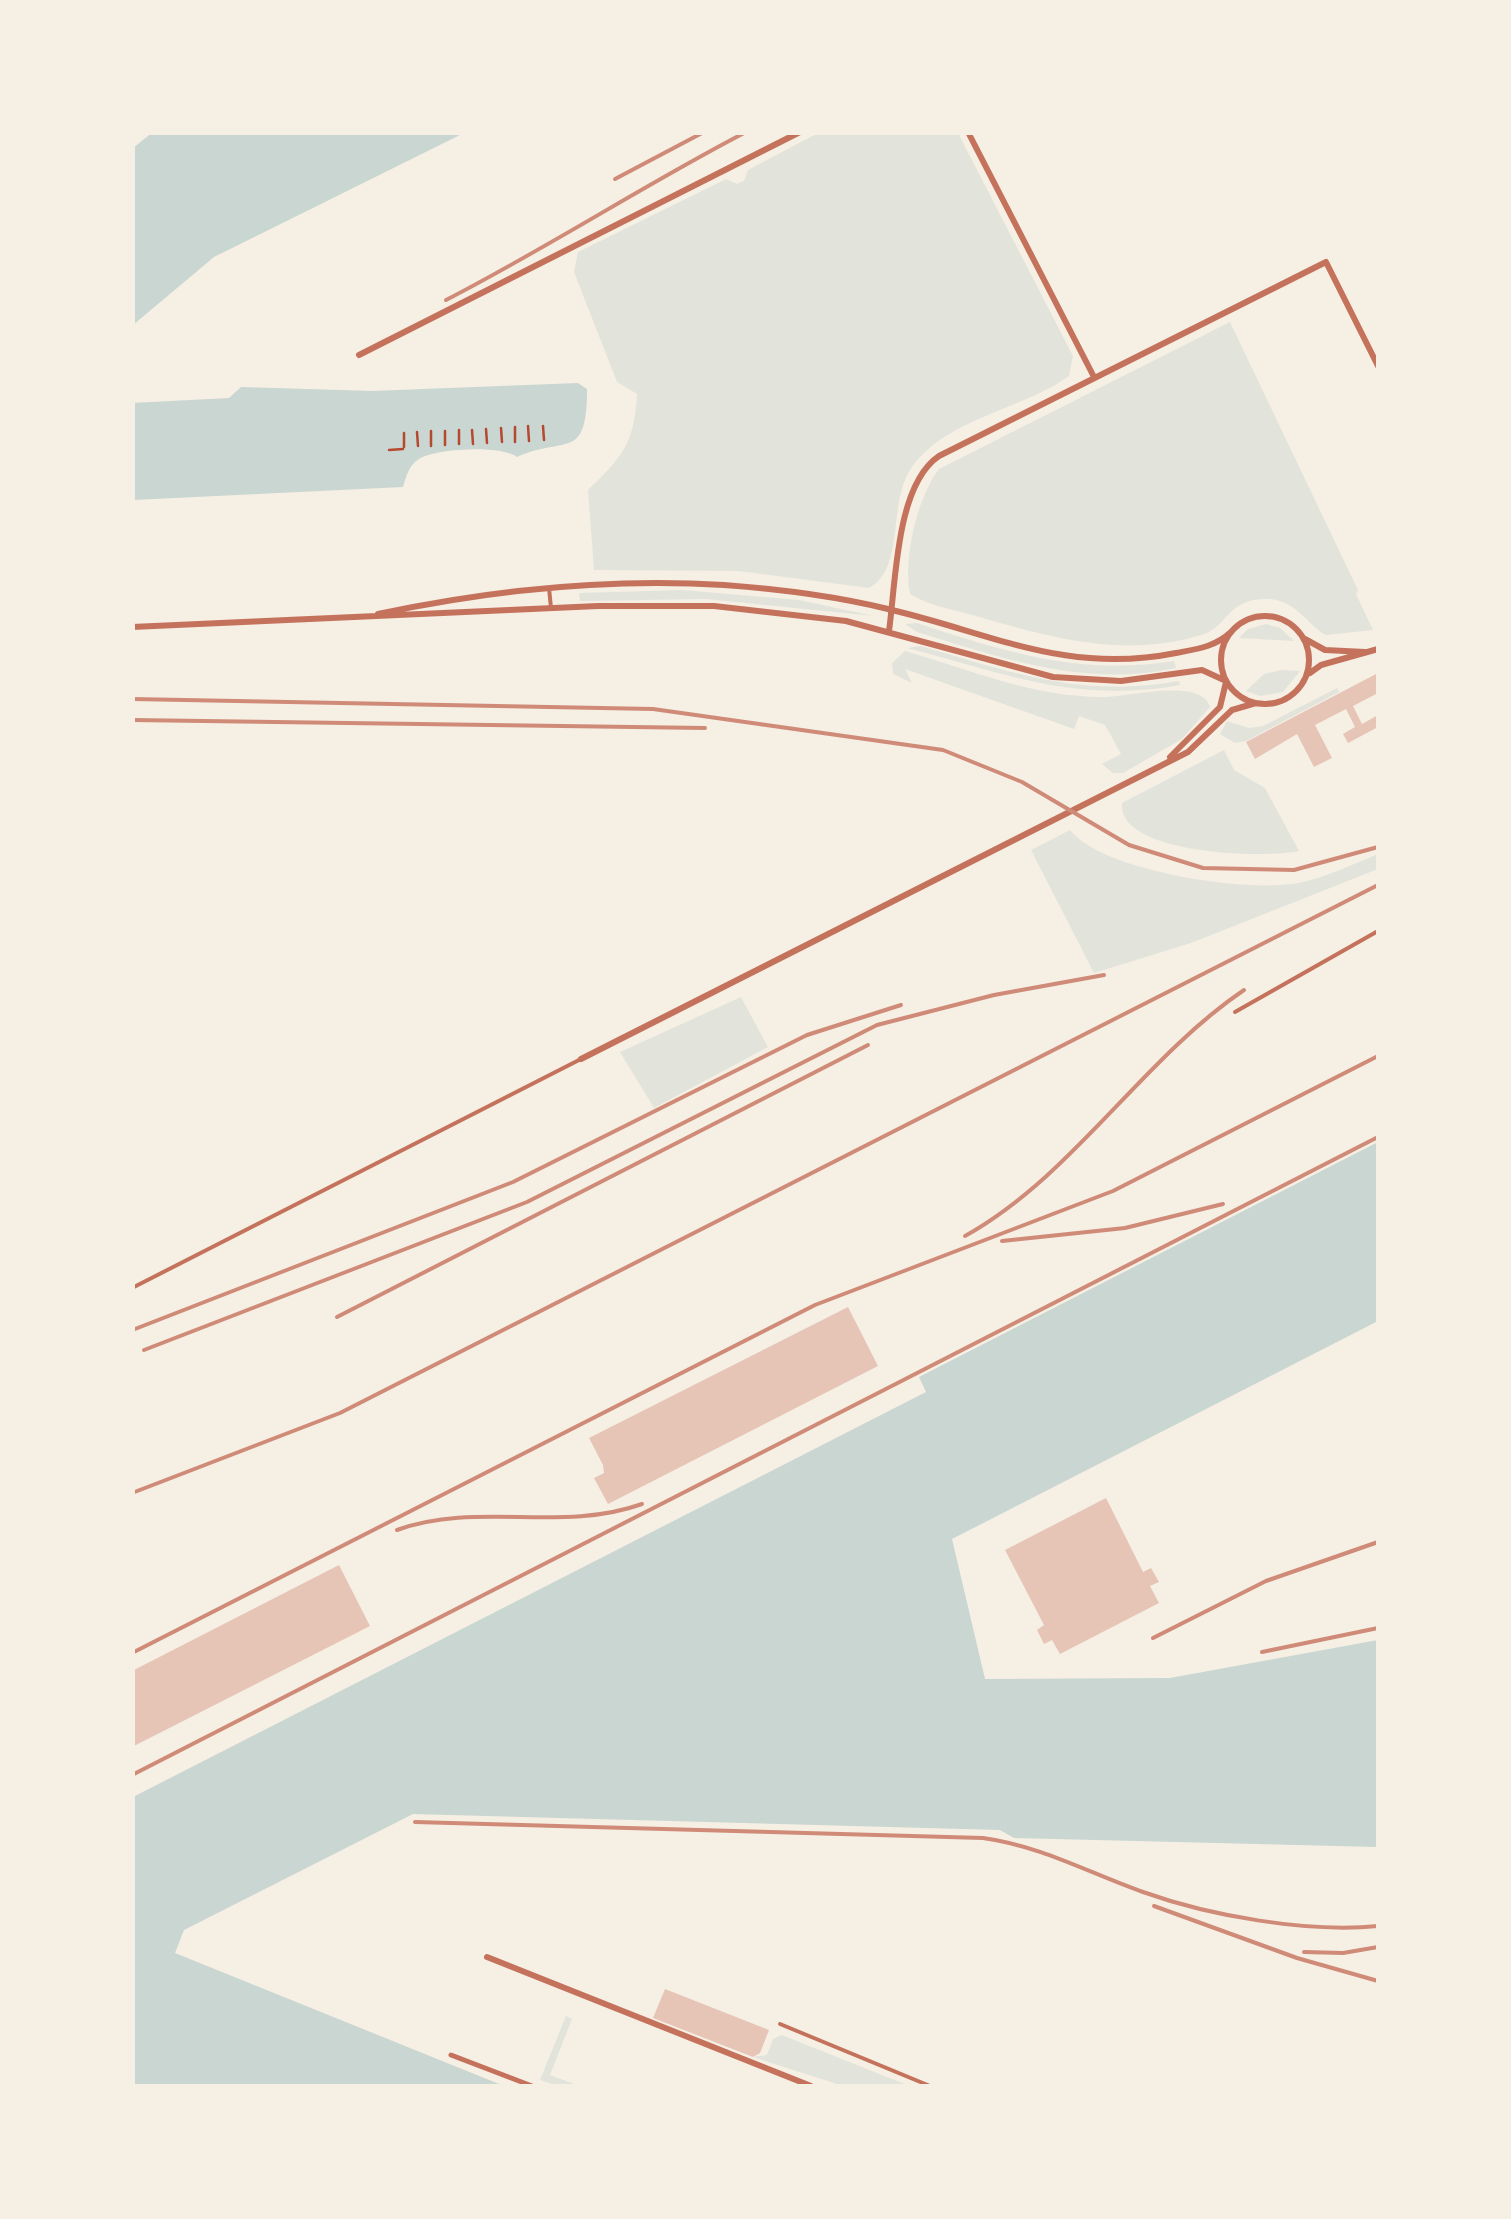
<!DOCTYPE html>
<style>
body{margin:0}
#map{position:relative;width:1511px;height:2219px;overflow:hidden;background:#f6efe4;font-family:"DM Sans",sans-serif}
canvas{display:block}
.frame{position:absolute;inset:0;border:135px solid #f6efe4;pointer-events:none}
</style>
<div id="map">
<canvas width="1511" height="2219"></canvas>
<div class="frame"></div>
</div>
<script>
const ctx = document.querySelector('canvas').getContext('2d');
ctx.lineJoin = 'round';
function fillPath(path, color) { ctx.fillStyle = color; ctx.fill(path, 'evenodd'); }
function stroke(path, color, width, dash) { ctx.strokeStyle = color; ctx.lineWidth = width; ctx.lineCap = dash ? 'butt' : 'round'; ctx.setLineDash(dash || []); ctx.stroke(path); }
fillPath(new Path2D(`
 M818 133H958L1073 356 1069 376C1022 410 943 419 910 470 888 504 905 569 869 588L739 571 594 570 588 490C623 456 634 444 637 394L617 382 574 272 578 252 726 179 737 184 744 181 748 170Z
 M1230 322 1358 590 1356 594 1373 630 1326 635C1305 623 1297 601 1269 599 1228 597 1228 626 1204 634 1126 659 1051 638 976 616 955 610 929 606 910 594 903 558 917 498 939 469Z
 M682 590 799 600 874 616 706 599 580 601 579 593Z
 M917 623C1005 652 1081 676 1174 661L1176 668C1085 688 1002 658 917 632L905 624Z
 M1266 624 1280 628 1294 641 1239 638 1248 629Z
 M921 646C1014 673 1080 698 1179 681L1180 685C1074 704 1005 673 907 648Z
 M905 651C971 670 1033 697 1103 697 1129 697 1202 677 1210 707L1182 739 1123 773H1113L1102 764 1121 754 1105 725 1079 716 1074 729 905 669 912 683 893 674 892 663Z
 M1281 670 1300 671 1283 692 1260 696 1246 691 1264 674Z
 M1337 688 1339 692 1246 741 1235 743 1220 734 1227 721 1249 728 1263 726Z
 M1224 750 1234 770 1265 788 1299 851C1262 859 1117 854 1122 803Z
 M1070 830C1102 871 1246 893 1298 883 1325 878 1353 864 1378 854V869L1191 943 1094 973 1031 850Z
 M741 997 768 1047 654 1108 620 1052Z
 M566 2016 572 2019 550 2075 580 2086H558L540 2080Z
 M782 2035 907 2085V2086H843L753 2057 767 2055 773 2039Z`), '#e2e4dc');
fillPath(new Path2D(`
 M153 132H464V133L214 257 133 325V148Z
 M578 383 587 389C587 463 565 435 517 457 501 445 437 448 419 459 409 465 406 477 403 487L133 500 132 403 229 398 241 387 372 391Z
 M1378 1142V1321L952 1539 985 1679 1170 1678 1378 1640V1847L1014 1838 1000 1830 413 1814 184 1930 175 1953 504 2086H133V1797L926 1392 919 1377Z`), '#c9d6d2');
fillPath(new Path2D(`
 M1378 673V693L1353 706 1362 724 1378 715V727L1348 743 1343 734 1355 727 1346 709 1315 725 1332 758 1314 767 1297 734 1255 759 1246 742Z
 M848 1307 878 1366 608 1504 594 1478 604 1473 603 1465 589 1438Z
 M1106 1498 1143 1572 1151 1568 1159 1582 1150 1586 1159 1603 1060 1654 1052 1640 1044 1644 1037 1630 1044 1625 1005 1550Z
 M339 1565 370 1626 132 1747V1671Z
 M665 1989 769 2030 760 2053 753 2057 653 2018Z`), '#e6c5b7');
stroke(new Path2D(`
 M528 426 529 441
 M543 426 544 440
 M515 427V442
 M501 428 502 442
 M486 429 487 443
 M459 430V444
 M472 430 473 444
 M431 431V446
 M445 431V445
 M417 432 418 446
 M404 433V447
 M389 450 403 449`), '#b5482f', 2.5);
stroke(new Path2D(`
 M549 588 551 608
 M1235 1012 1378 931
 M132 1288 581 1059
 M780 2024 930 2086`), '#c5725c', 4);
stroke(new Path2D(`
 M451 2055 532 2086`), '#c5725c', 5);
stroke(new Path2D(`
 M968 132 1094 377
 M359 355 800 132
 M378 614C491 590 608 578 724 585 779 589 835 596 888 609 991 633 1066 675 1176 653 1197 649 1215 647 1231 632
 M1221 660a44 44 0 1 1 88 0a44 44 0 1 1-88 0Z
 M132 627 598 606H714L846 621 1053 677 1121 681 1202 670 1226 681
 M889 631C896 581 896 485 939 456L1326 262 1378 366
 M1305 639 1325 650 1365 652
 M1310 673 1321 665 1378 649
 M1170 757 1220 707 1226 682
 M581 1059 1188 752 1232 710 1256 703
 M487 1957 811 2086`), '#c5725c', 6);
stroke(new Path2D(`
 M615 179 704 132
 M446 300C549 247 644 185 746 132
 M132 699 653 709 943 750 1022 782 1129 845 1203 868 1294 870 1378 847
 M132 720 705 728
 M965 1236C1074 1175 1141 1060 1244 990
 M1002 1241 1125 1228 1223 1204
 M337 1317 868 1045
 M135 1329 513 1182 807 1035 901 1005
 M144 1350 527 1202 877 1025 994 995 1104 975
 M132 1493 340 1413 1378 885
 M397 1530C478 1501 561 1533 642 1504
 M1153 1638 1266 1581 1378 1542
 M1262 1652 1378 1628
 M132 1653 815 1305 1113 1191 1378 1056
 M132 1775 1378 1137
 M415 1822 983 1838C1041 1846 1089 1873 1143 1892 1210 1916 1308 1933 1378 1926
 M1154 1906 1297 1958 1378 1981
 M1304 1952 1343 1953 1378 1947`), '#cf8b77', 4);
</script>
